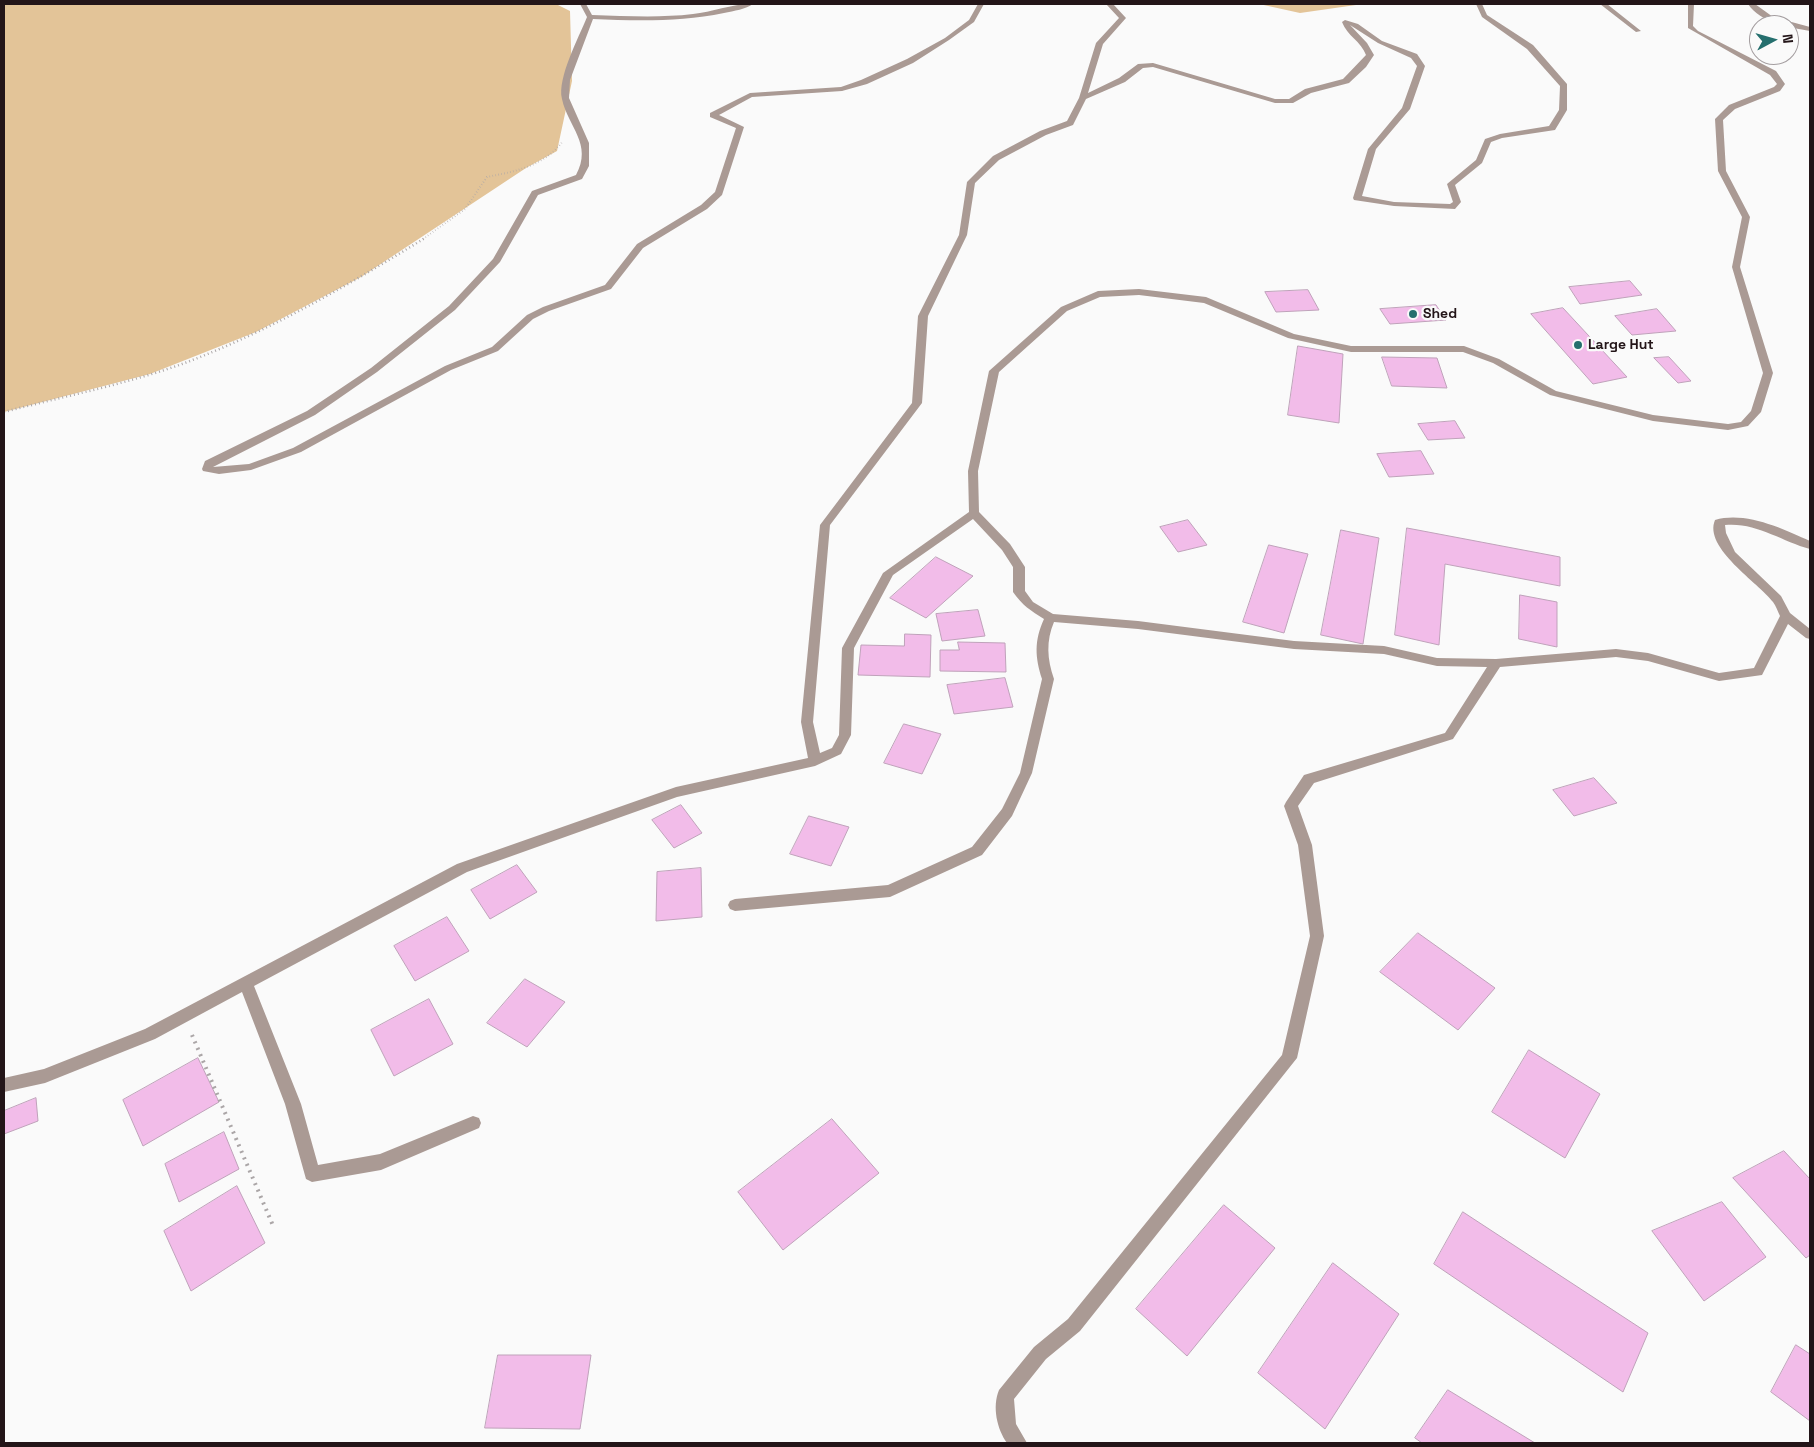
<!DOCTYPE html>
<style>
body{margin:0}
#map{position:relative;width:1814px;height:1447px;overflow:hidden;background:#fafafa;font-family:"Space Grotesk",sans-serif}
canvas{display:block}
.frame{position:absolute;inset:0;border:5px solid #231518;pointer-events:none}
.north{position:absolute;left:1749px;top:15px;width:50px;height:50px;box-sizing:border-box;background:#fafafa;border:1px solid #a49ea0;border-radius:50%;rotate:84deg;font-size:14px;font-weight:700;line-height:20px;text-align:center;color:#231518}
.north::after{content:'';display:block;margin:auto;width:18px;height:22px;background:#256f6e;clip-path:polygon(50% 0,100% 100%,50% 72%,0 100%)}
</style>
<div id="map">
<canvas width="1814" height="1447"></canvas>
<div class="frame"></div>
<div class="north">N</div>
</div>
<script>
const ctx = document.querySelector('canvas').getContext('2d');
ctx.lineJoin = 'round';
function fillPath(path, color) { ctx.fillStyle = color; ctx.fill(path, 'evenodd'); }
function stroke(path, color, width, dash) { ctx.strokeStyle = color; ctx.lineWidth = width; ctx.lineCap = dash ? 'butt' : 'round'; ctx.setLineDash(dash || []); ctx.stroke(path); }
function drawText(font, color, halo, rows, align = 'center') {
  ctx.font = font + ' "Space Grotesk",sans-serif'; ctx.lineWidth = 4.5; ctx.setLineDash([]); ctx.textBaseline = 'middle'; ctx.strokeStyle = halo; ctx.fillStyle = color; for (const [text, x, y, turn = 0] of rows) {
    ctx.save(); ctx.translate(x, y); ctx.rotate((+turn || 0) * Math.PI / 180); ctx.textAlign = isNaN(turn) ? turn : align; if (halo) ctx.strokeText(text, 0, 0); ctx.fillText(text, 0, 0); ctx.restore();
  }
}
fillPath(new Path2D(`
 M4 4H556L570 11 572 81 557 151 526 168 361 277 256 332 150 374 4 412Z
 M1259 4H1363L1300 13Z`), '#e3c498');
const building = new Path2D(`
 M1630 281 1642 295 1580 304 1569 287Z
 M1308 290 1319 310 1276 312 1265 292Z
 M1436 305 1446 320 1390 324 1380 309Z
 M1563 308 1627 377 1593 384 1531 314Z
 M1657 309 1676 331 1632 335 1615 316Z
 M1298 346 1343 354 1339 423 1288 415Z
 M1382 357 1437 358 1447 388 1392 386Z
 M1669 357 1691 381 1678 383 1654 358Z
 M1455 421 1465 438 1428 440 1418 424Z
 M1421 451 1434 474 1389 477 1377 454Z
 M1188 520 1207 545 1178 552 1160 527Z
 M1407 528 1560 557V586L1445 564 1439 645 1395 635Z
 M1341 530 1379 538 1363 644 1321 635Z
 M1269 545 1308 554 1284 633 1243 622Z
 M936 557 973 576 926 618 890 598Z
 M1520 595 1557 602V647L1519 639Z
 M978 610 985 636 942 641 936 614Z
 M905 634 931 635 930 677 858 675 861 645 904 646Z
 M958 642 1005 643 1006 672 940 671V650H959Z
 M1005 678 1013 707 954 714 947 685Z
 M904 724 941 734 922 774 884 763Z
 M1594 778 1617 803 1574 816 1553 790Z
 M681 805 702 833 674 848 652 820Z
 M809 816 849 827 831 866 790 854Z
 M517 865 537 892 490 919 471 890Z
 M701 868 702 917 656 921 657 872Z
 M447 917 469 951 415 981 394 946Z
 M1418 933 1495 988 1458 1030 1380 972Z
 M525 979 565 1002 527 1047 487 1023Z
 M429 999 453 1044 394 1076 371 1030Z
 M1529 1050 1600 1094 1565 1158 1492 1112Z
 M198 1058 219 1102 143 1146 123 1100Z
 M36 1098 38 1121 4 1134V1111Z
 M832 1119 879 1173 783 1250 738 1192Z
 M224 1132 239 1169 179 1202 165 1164Z
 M1784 1151 1810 1179V1255L1806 1258 1733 1178Z
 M237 1186 265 1243 191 1291 164 1231Z
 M1722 1202 1766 1257 1704 1301 1652 1231Z
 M1224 1205 1275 1248 1187 1356 1136 1309Z
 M1463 1212 1648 1333 1623 1392 1434 1264Z
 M1333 1263 1399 1314 1325 1429 1258 1373Z
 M1796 1345 1810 1354V1421L1771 1392Z
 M498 1355H591L580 1429 485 1428Z
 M1448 1390 1535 1443H1422L1415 1438Z`);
fillPath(building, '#f2bce9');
stroke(building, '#bfa2ba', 1);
stroke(new Path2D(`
 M423 239 465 209 487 177C517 171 544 166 563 141`), '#aba6a7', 2, [0.5, 2.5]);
stroke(new Path2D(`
 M4 412C65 396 132 383 190 361 273 329 350 284 425 238`), '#aba6a7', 2.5, [1, 3]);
stroke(new Path2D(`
 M192 1035 274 1228`), '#aba6a7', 4, [2, 5]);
fillPath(new Path2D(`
 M580 4H586L592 15C626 16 660 18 693 14 712 12 735 3 753 4 746 9 734 11 724 13 681 22 637 21 593 19L570 80 569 98 589 143V166L582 179 538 195 500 262 455 310 377 372 315 415 213 467 249 464 293 448 445 366 492 347 527 315 543 307 605 285 637 244 701 205 715 192 736 128 710 117V113L750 93 841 87 861 80 907 59 945 38 969 20 978 4H984L974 22 949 40 913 63 867 84 842 91 752 97 719 115 744 127 722 195 707 209 643 248 611 289 549 311 533 319 498 351 451 370 301 452 251 470 219 474 203 471 202 469 205 461 307 411 371 368 449 306 493 259 532 191 576 175C593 144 568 127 562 99 557 78 579 37 587 17Z
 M1106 4H1113L1126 18 1103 44 1088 93 1119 78 1138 64 1153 63 1275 99H1289L1305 89 1343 79 1366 55C1361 41 1347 36 1342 22L1345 20 1358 24 1382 41 1417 54 1425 66 1410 109 1376 149 1362 196 1394 202 1450 204 1453 202 1447 184 1476 160 1485 139 1500 134 1549 126 1559 110 1560 86 1527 49 1482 17 1476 4H1482L1487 15 1533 45 1567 84V110L1555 130 1502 138 1491 142 1482 163 1455 185 1461 202 1455 209 1394 206 1354 200 1353 198 1368 149 1402 108 1417 66 1411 58 1378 43 1350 25 1367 43 1374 55 1366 67 1349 83 1311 93 1293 103H1275L1153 67 1143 68 1125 82 1086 99 1073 125 1046 135 999 160 975 183 967 235 928 316 922 403 830 525 813 722 820 753 832 748 839 735 842 648 883 573 969 512 968 471 989 371 1061 307 1098 291 1139 289 1206 297 1294 334 1351 346H1464L1499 359 1556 391 1653 415 1728 424 1741 422 1751 411 1763 373 1732 267 1742 217 1718 171 1715 119 1729 105 1774 87 1777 84 1770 75 1688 28V4H1694L1693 26 1698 31 1776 71 1785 84 1780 91 1735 109 1723 120 1726 171 1750 217 1740 267 1773 373 1761 412 1748 426 1728 430 1653 421 1550 395 1493 363 1463 352H1351L1288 338 1204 303 1139 295 1100 297 1067 311 999 372 978 471 979 512 1010 544 1025 567V591L1033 602 1053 614 1138 621 1294 641 1384 646 1437 658 1496 659 1616 649 1648 653 1719 673 1754 668 1780 616C1778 612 1776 606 1773 602 1759 583 1703 548 1715 520 1746 511 1783 529 1810 541V549C1781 541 1756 522 1725 525L1726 533 1735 552 1781 596 1790 613 1810 629V639L1806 638 1788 624 1762 675 1719 681 1648 661 1616 657 1500 667 1453 739 1314 783 1298 806 1312 845 1324 936 1297 1058 1080 1331 1046 1359 1014 1399 1016 1424 1027 1443H1007C997 1429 992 1407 999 1390L1034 1347 1068 1319 1282 1055 1310 936 1298 845 1284 806 1286 802 1304 775 1445 733 1487 667 1437 666 1384 654 1294 649 1138 629 1054 622C1046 641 1047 659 1054 679L1032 773 1012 816 982 855 890 897 735 911 730 909 728 905 730 901 735 899 888 885 972 847 1002 809 1020 773 1042 679C1035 657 1034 641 1044 619 1031 611 1022 605 1013 592V567L1002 550 973 519 893 575 854 648 851 735 841 754 815 766 677 797 467 872 254 986 301 1104 318 1165 380 1154 473 1116 479 1118 481 1123 479 1128 381 1170 312 1182 306 1179 285 1104 242 992 155 1039 45 1083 4 1092V1078L44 1069 145 1029 457 864 676 787 808 758 801 722 820 525 912 403 918 316 959 235 967 182 993 156 1040 131 1067 121 1079 98 1096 43 1119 18Z
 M1600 4H1607L1641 31 1636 32Z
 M1748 4H1755L1773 17 1810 27V31C1789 27 1761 23 1748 4Z`), '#aa9a94');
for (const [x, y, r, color] of [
 [1413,314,5,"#256f6e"],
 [1578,345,5,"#256f6e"]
]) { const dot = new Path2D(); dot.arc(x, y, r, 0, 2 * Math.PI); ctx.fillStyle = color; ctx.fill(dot); stroke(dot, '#fafafa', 2); }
drawText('bold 14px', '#231518', '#fafafa', [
 ["Shed",1423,314],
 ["Large Hut",1588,345]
], 'left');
</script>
